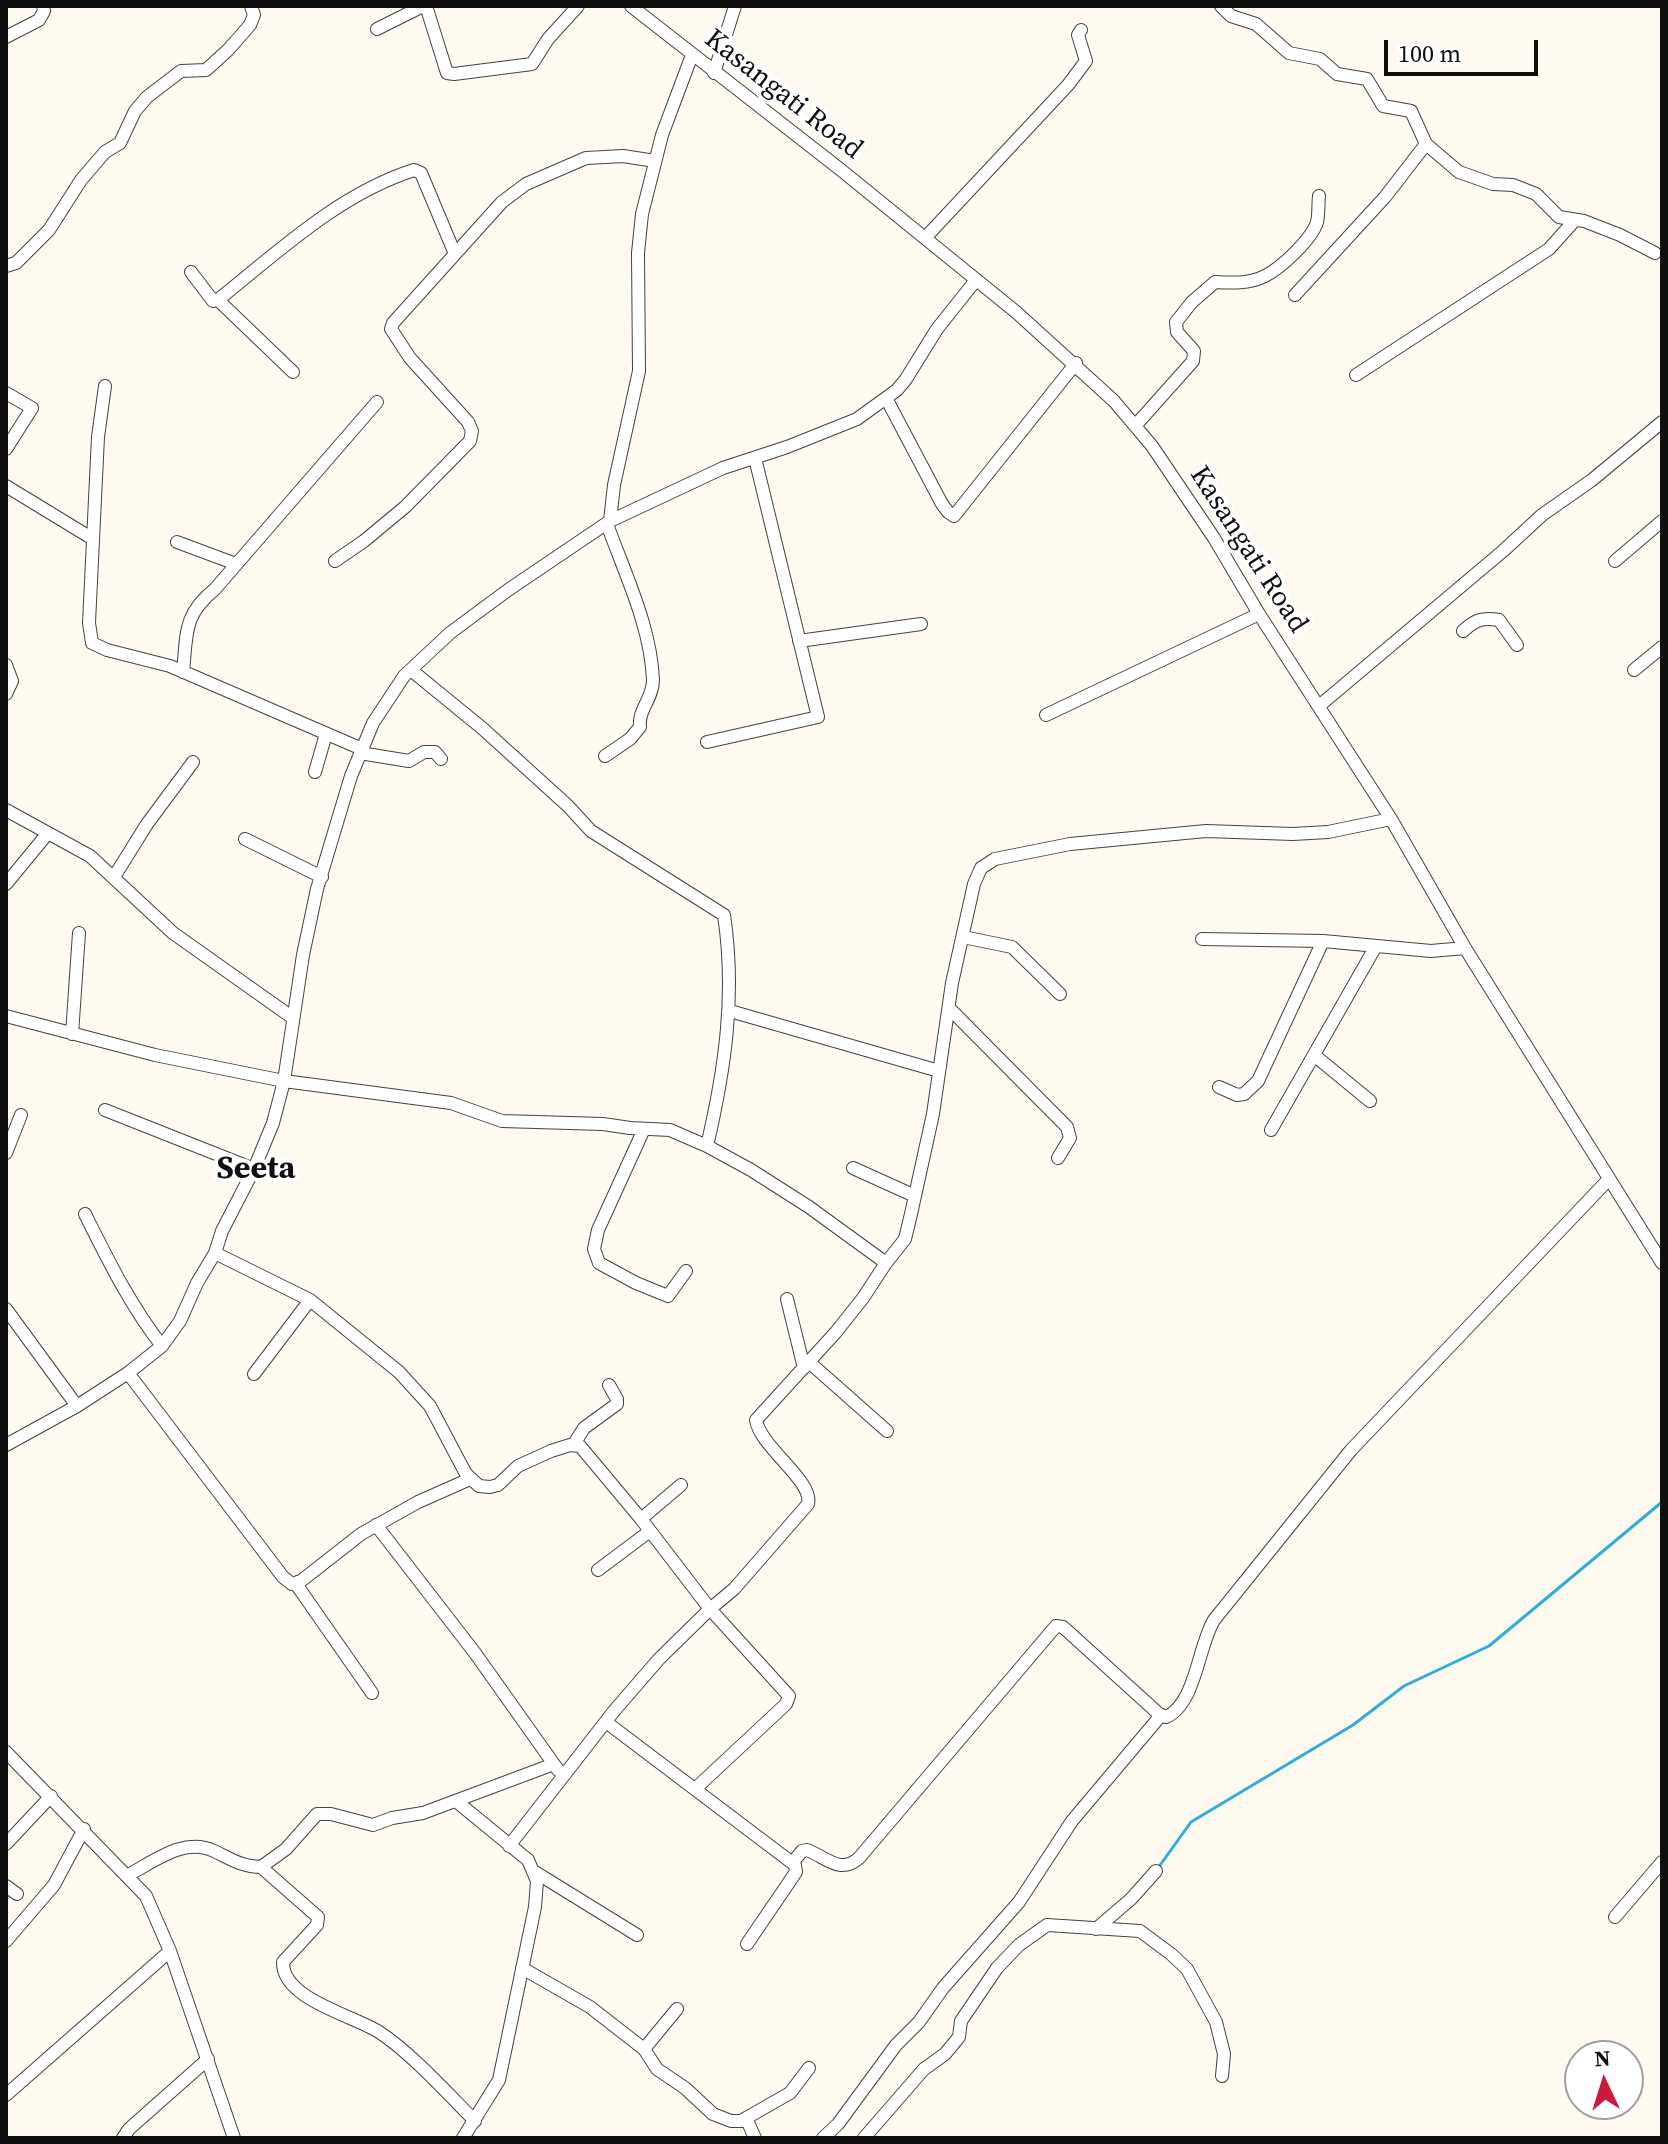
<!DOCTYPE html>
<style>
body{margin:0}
#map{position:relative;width:1668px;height:2144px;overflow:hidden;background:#fffaf0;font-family:"Source Serif 4",serif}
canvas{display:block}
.frame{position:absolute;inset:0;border:8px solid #0f0f0f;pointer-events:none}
.north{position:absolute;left:1564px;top:2040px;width:80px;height:80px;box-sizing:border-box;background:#fff;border:2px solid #9f9f9f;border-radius:50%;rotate:356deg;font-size:22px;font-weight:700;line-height:32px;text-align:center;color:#0f0f0f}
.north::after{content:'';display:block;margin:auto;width:28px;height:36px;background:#ca1b3c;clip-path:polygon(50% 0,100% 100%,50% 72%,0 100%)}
.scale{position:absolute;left:1384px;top:40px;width:154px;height:36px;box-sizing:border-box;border:4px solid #0f0f0f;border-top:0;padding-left:10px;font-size:24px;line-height:28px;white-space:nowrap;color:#0f0f0f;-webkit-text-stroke:6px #fff;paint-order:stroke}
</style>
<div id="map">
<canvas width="1668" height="2144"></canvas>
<div class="frame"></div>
<div class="north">N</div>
<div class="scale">100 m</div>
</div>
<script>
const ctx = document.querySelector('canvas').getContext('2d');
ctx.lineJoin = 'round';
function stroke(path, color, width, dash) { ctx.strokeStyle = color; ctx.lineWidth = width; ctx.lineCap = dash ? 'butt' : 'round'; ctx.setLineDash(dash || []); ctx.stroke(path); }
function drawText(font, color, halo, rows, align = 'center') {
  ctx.font = font + ' "Source Serif 4",serif'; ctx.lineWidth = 8; ctx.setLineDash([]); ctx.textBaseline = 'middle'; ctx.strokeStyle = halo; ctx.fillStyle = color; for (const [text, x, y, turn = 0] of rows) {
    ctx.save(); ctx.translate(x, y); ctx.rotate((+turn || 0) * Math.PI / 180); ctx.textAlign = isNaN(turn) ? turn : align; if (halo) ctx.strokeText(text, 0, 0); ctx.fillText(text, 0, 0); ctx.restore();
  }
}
stroke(new Path2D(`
 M1158 1868 1191 1822 1353 1725 1404 1686 1489 1646 1662 1502`), '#31add8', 3);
const minor = new Path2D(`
 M631 6 841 170 1016 312 1114 401 1152 446 1214 538 1259 614 1391 819 1465 948 1662 1263
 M1221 6 1231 16 1256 24 1289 53 1320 59 1337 74 1367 79 1383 106 1411 111 1426 144 1459 172 1493 184 1513 185 1536 194 1559 217 1584 221 1620 235 1655 253
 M377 29 423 6 427 9 447 73 454 74 532 64 548 39 578 6
 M6 37 39 20 44 11 43 6
 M714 73 735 6
 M925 238 1068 85 1086 61 1078 35 1081 30
 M6 266 16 263 49 230 81 180 105 152 120 143 135 111 147 97 181 71 206 70 228 50 250 25 254 15 251 6
 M191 272 213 301 219 299C279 251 339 194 414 170L421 173 455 254
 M1295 295 1385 197 1426 144
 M218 300 293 372
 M1356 375 1549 249 1575 220
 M105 386 98 437 89 623 92 643 107 650 170 666 362 749
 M6 393 32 408 6 449
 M886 398 942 504 948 512 954 516 1076 363
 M1135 426 1193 361 1194 351 1177 332 1176 322 1192 302 1215 282C1231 283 1249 284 1265 276 1281 268 1312 239 1317 222 1319 214 1318 204 1319 196
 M6 486 93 539
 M610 521 614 485 639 371 638 253 642 214 662 135 692 55
 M177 542 236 564
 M335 561 364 541 405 507 470 441 472 431 468 422 410 358 391 329 393 323 502 202 526 184 586 158 623 156 655 161
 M1615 561 1662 521
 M1463 631C1475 620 1482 617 1499 620L1517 645
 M799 641 921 624
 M6 665 12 681 6 694
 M411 670 482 728 568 806 591 831 724 915C736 995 725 1069 707 1146
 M1634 670 1662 647
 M183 672C187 633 183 615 215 589L377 402
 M1319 706 1503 551 1542 515 1592 480 1662 422
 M1046 715 1259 614
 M707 742 818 717 755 458
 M360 753 409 761 424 752H435L441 759
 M605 756 630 739 640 727C638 709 653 699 653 680 651 627 625 574 607 524
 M315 772 326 734
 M6 810 90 856 173 933 293 1018
 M245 839 322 877
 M114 877 147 824 193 762
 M6 884 48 833
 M963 937 1012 947 1060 994
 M1202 939 1323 941 1431 951 1465 948
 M949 1008 1067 1127 1070 1138 1058 1158
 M730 1011 939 1071
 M6 1016 155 1055 284 1081 451 1103 502 1121 603 1124 630 1128 670 1130 707 1146 751 1170 809 1207 886 1263 905 1239 911 1214 933 1114 952 983 974 884 981 868 995 859 1070 844 1206 831 1293 834 1328 832 1391 819
 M72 1034 79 933
 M1314 1055 1370 1101
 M1219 1087 1237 1095 1244 1094 1258 1081 1323 941
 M105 1110 254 1169
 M644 1129 598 1230 594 1249 599 1263 636 1283 668 1296 686 1271
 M1271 1130 1376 946
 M6 1153 21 1115
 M853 1168 915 1196
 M85 1214C108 1260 130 1305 162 1346
 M215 1253 310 1300 399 1372 430 1406 466 1474 479 1486 490 1487 498 1485 518 1466 551 1451 570 1445 580 1446 641 1519 710 1609 789 1696 786 1704 695 1789
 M787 1299 804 1368
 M6 1309 77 1406
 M809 1362 887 1431
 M128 1373 283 1577 292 1584 301 1581 361 1534 418 1502 470 1479
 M254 1374 310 1300
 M574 1444 584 1428 617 1404V1399L609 1385
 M6 1445 77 1406 128 1373 162 1346 180 1321 197 1283 215 1253 222 1231 254 1169 273 1123 284 1081 303 955 317 889 351 776 373 723 404 676 450 633 508 590 610 521 723 468 787 447 857 419 897 390 906 379 937 329 976 280
 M641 1519 681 1485
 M376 1525 475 1653 558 1770
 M598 1570 650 1531
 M296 1584 372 1693
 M606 1722 795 1865 796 1872 747 1944
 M6 1752 146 1896 170 1951 234 2138
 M456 1801 528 1860 537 1881 535 1907 499 2080 463 2138
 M6 1844 51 1796
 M509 1846 614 1711 659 1659 710 1609 734 1589 808 1504C814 1481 760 1447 756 1420L836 1332 863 1298 886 1263
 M793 1862 802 1851 807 1850C826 1857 840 1875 859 1858L1056 1626 1063 1627 1159 1714 1166 1717C1196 1704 1198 1646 1214 1620L1351 1450 1609 1179
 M261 1867 318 1917 317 1925 283 1962C282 1999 352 2015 379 2032 410 2052 448 2094 475 2121
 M535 1872 637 1935
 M128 1875C155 1861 184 1837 214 1851 231 1859 242 1867 261 1867L286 1849 317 1814H331L373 1825 392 1818 423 1813 554 1764
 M6 1886 17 1894
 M1615 1917 1662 1862
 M1096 1929 1131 1899 1156 1871
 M6 1941 54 1885 84 1829
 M522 1968 590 2007 644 2049 677 2009
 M644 2049 657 2069 685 2088 713 2114 731 2121H741L790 2093 809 2068
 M6 2095 170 1951
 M746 2118 755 2138
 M123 2138 129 2129 208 2059
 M823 2138 838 2124 896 2045 919 2022 943 1988 1019 1902 1072 1821 1157 1720 1159 1714
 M864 2138 924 2069 945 2054 959 2037 961 2021 997 1968 1019 1945 1047 1925 1140 1931 1171 1954 1187 1969 1216 2022 1224 2054 1222 2076`);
stroke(minor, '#424242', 14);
stroke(minor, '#fff', 12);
drawText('28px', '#0f0f0f', '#fff', [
 ["Kasangati Road",783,95,38],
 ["Kasangati Road",1248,550,57]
]);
drawText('bold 32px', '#0f0f0f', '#fff', [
 ["Seeta",256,1170]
]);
</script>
